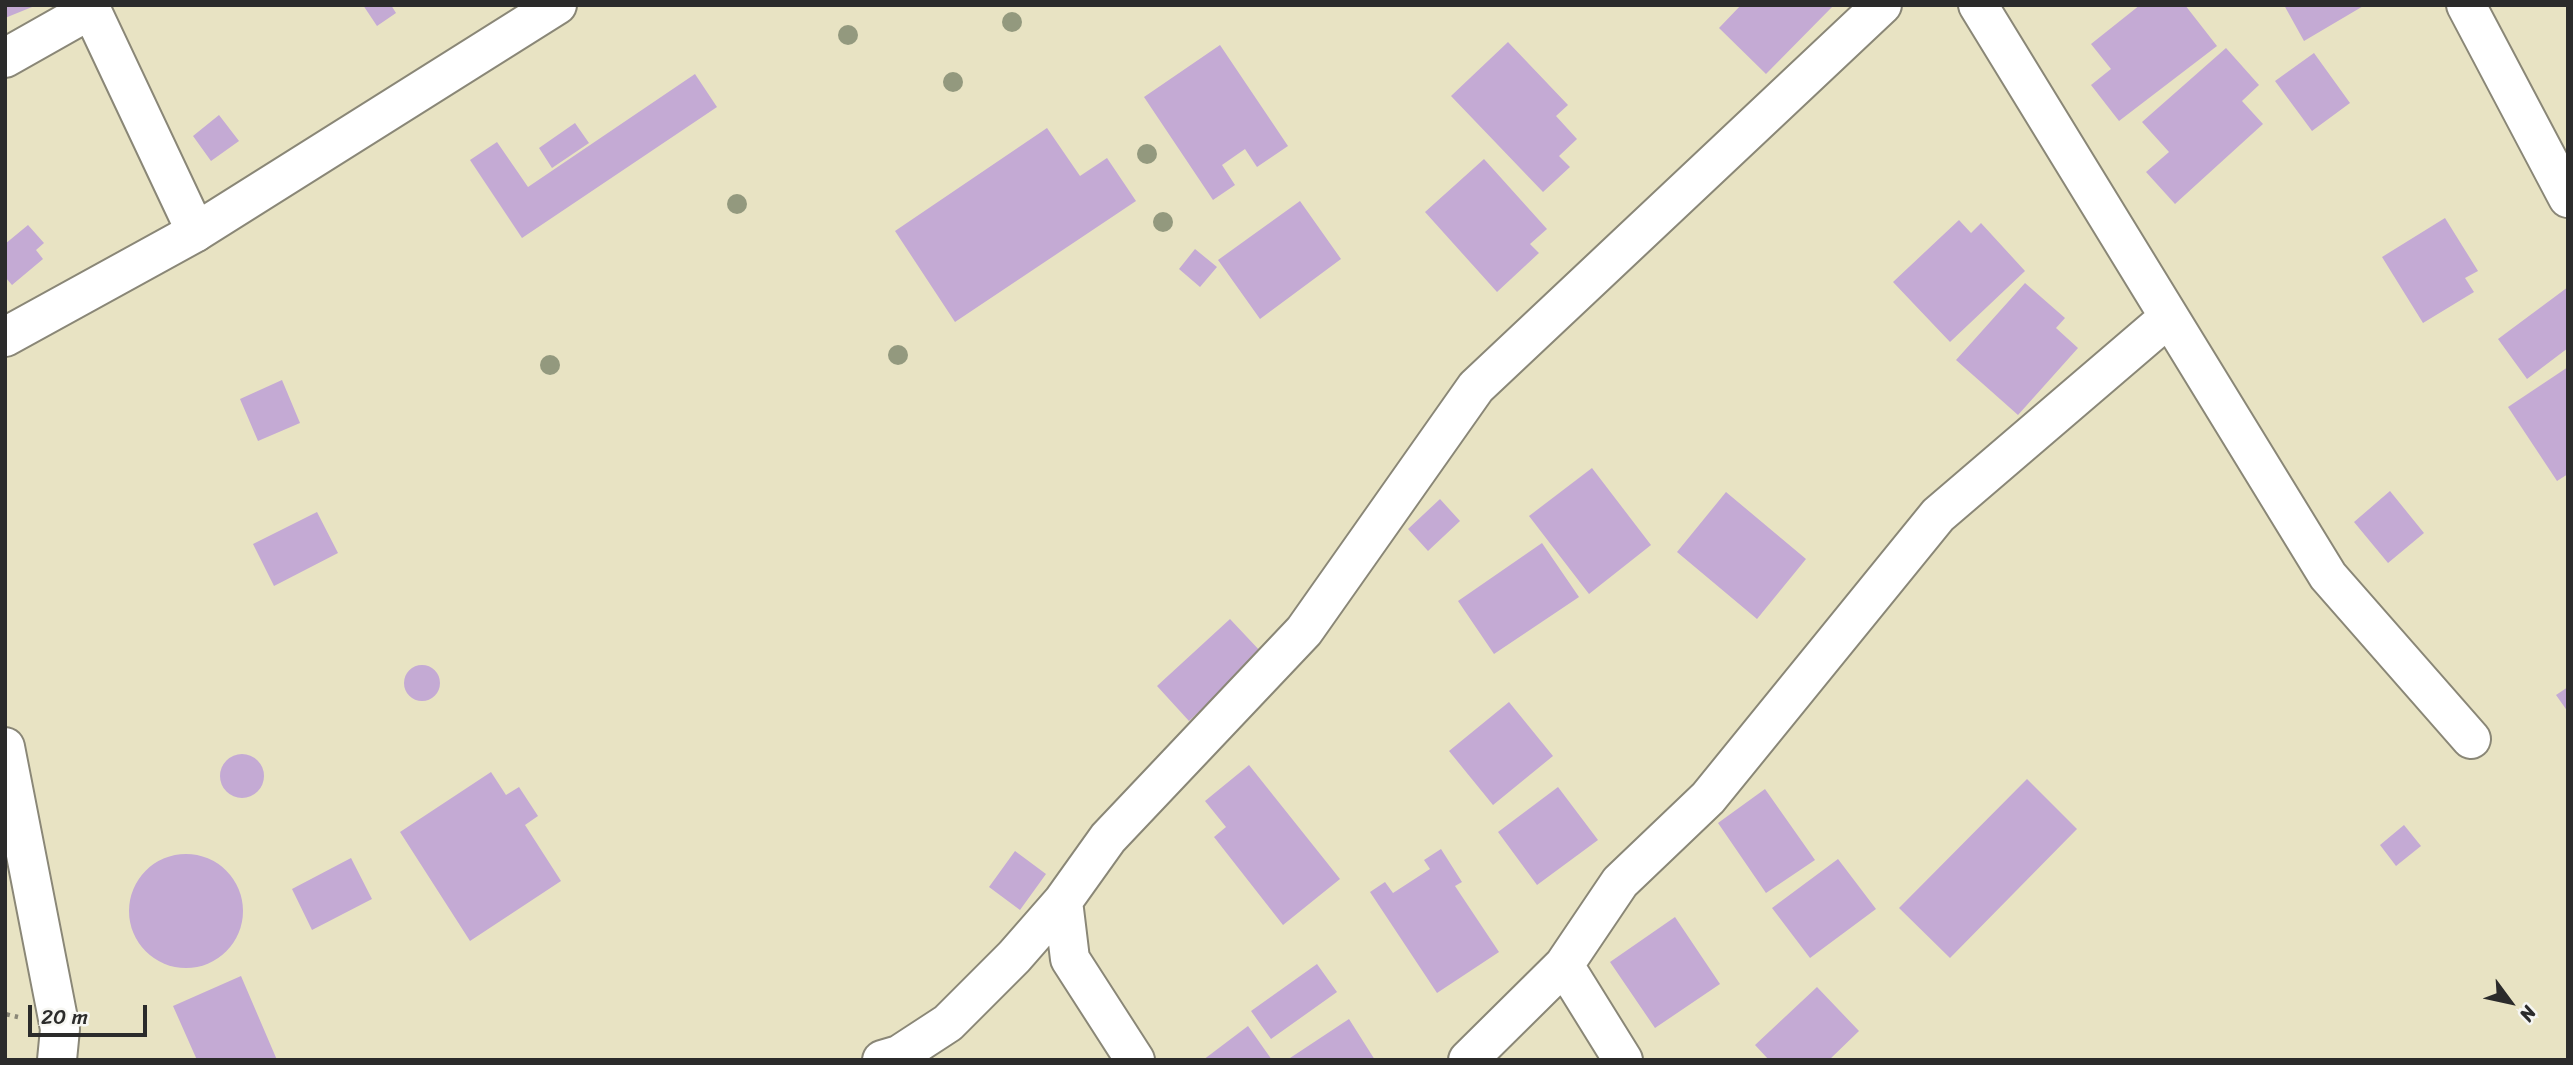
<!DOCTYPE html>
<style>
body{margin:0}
#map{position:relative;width:2573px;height:1065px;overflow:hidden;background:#e8e3c3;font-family:Sriracha,sans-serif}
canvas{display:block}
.frame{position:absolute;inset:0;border:7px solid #2b2b2b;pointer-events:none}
.north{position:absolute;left:2475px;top:967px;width:70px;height:70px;-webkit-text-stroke:5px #f6f6f2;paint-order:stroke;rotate:123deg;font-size:19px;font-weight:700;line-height:28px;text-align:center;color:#2b2b2b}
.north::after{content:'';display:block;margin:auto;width:24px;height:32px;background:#2b2b2b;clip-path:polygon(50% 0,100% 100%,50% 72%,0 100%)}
.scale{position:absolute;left:28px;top:1005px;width:119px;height:32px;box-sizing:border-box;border:4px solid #2b2b2b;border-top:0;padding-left:9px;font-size:21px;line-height:24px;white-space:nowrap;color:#2b2b2b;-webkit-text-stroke:5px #f6f6f2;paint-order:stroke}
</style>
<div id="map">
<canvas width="2573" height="1065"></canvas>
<div class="frame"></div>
<div class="north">N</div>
<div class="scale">20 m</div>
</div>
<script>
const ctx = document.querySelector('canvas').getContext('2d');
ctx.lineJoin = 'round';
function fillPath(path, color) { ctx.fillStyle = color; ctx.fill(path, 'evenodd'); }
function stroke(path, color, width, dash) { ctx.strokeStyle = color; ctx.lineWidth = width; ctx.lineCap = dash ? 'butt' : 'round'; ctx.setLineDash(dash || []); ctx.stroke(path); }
fillPath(new Path2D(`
 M5 5H37L5 18Z
 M363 5H391L396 13 377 26Z
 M1741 5H1834L1766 74 1719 28Z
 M2140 5H2185L2217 46 2119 121 2091 85 2111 69 2091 44Z
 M2284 5H2365L2304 41Z
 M1508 42 1568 105 1556 116 1577 139 1559 156 1570 167 1543 192 1451 96Z
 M1220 45 1288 146 1257 167 1245 149 1222 165 1235 185 1213 200 1144 97Z
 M2226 48 2259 85 2242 101 2263 124 2175 204 2146 172 2169 152 2142 122Z
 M2314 53 2350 103 2312 131 2275 81Z
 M695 74 717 107 522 238 470 160 497 142 528 187Z
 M219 115 239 141 211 161 193 136Z
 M575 123 589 143 552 168 539 148Z
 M1047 128 1080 176 1107 158 1136 201 955 322 895 231Z
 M1484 159 1547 229 1530 244 1539 253 1497 292 1425 212Z
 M1300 201 1341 259 1260 319 1218 260Z
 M2445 218 2478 271 2465 278 2474 292 2423 323 2382 257Z
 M1959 220 1971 233 1981 223 2025 271 1950 342 1893 282Z
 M28 225 44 243 36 250 43 259 12 285 5 277V244Z
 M1195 249 1217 267 1200 287 1179 269Z
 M2025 283 2065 318 2056 328 2078 348 2018 415 1956 360Z
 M2568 287V348L2527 379 2498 339Z
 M2568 367V474L2557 481 2508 407Z
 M282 380 300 423 258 441 240 399Z
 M1592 468 1651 545 1589 594 1529 516Z
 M2390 491 2424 533 2388 563 2354 522Z
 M1726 492 1806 559 1757 619 1677 552Z
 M1440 499 1460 521 1428 551 1408 529Z
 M317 512 338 553 274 586 253 544Z
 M1542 543 1579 597 1494 654 1458 601Z
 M1230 619 1262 653 1189 721 1157 686Z
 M404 683a18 18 0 1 1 36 0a18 18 0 1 1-36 0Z
 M2568 687V712L2556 695Z
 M1509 702 1553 756 1493 805 1449 751Z
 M220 776a22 22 0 1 1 44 0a22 22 0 1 1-44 0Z
 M1249 765 1340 879 1283 925 1214 837 1226 827 1205 801Z
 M491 772 506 795 519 787 538 816 525 825 561 881 470 941 400 832Z
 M2027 779 2077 829 1950 958 1899 908Z
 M1558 787 1598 840 1537 885 1498 832Z
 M1765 789 1815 860 1766 893 1718 823Z
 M2404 825 2421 846 2396 866 2380 845Z
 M1441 849 1462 882 1455 886 1499 952 1437 993 1370 892 1385 882 1393 893 1430 869 1424 860Z
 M1015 851 1046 874 1020 910 989 887Z
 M129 911a57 57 0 1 1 114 0a57 57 0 1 1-114 0Z
 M351 858 372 899 312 930 292 889Z
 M1838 859 1876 909 1810 958 1772 908Z
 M1675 917 1720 984 1655 1028 1610 962Z
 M1317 964 1337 992 1271 1039 1251 1011Z
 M241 976 277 1060H197L173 1006Z
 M1817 987 1859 1031 1829 1060H1769L1755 1045Z
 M1349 1019 1375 1060H1287Z
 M1248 1026 1272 1060H1203Z`), '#c4aad4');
const street = new Path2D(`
 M89 5 196 232
 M1978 5 2328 576 2471 739
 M2466 5 2568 198
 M5 58 90 10
 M5 747 60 1029 57 1060
 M1063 901 1070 959 1135 1060
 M1564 965 1623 1060
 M882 1060 899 1055 948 1023 1014 957 1063 901 1108 838 1304 631 1476 387 1882 5
 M1468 1060 1564 965 1620 882 1708 798 1938 515 2168 318`);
const secondary = new Path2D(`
 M5 337 196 232 557 5`);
stroke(street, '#8a8777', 42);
stroke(secondary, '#8a8777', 42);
stroke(new Path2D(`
 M5 1014 18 1017`), '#8a8777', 4.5, [5, 5]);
stroke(street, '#fff', 38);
stroke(secondary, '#fff', 38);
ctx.fillStyle = '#93997e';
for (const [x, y] of [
 [1012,22],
 [848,35],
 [953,82],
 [1147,154],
 [737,204],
 [1163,222],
 [898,355],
 [550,365]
]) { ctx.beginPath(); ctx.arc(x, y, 10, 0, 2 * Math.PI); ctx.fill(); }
</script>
